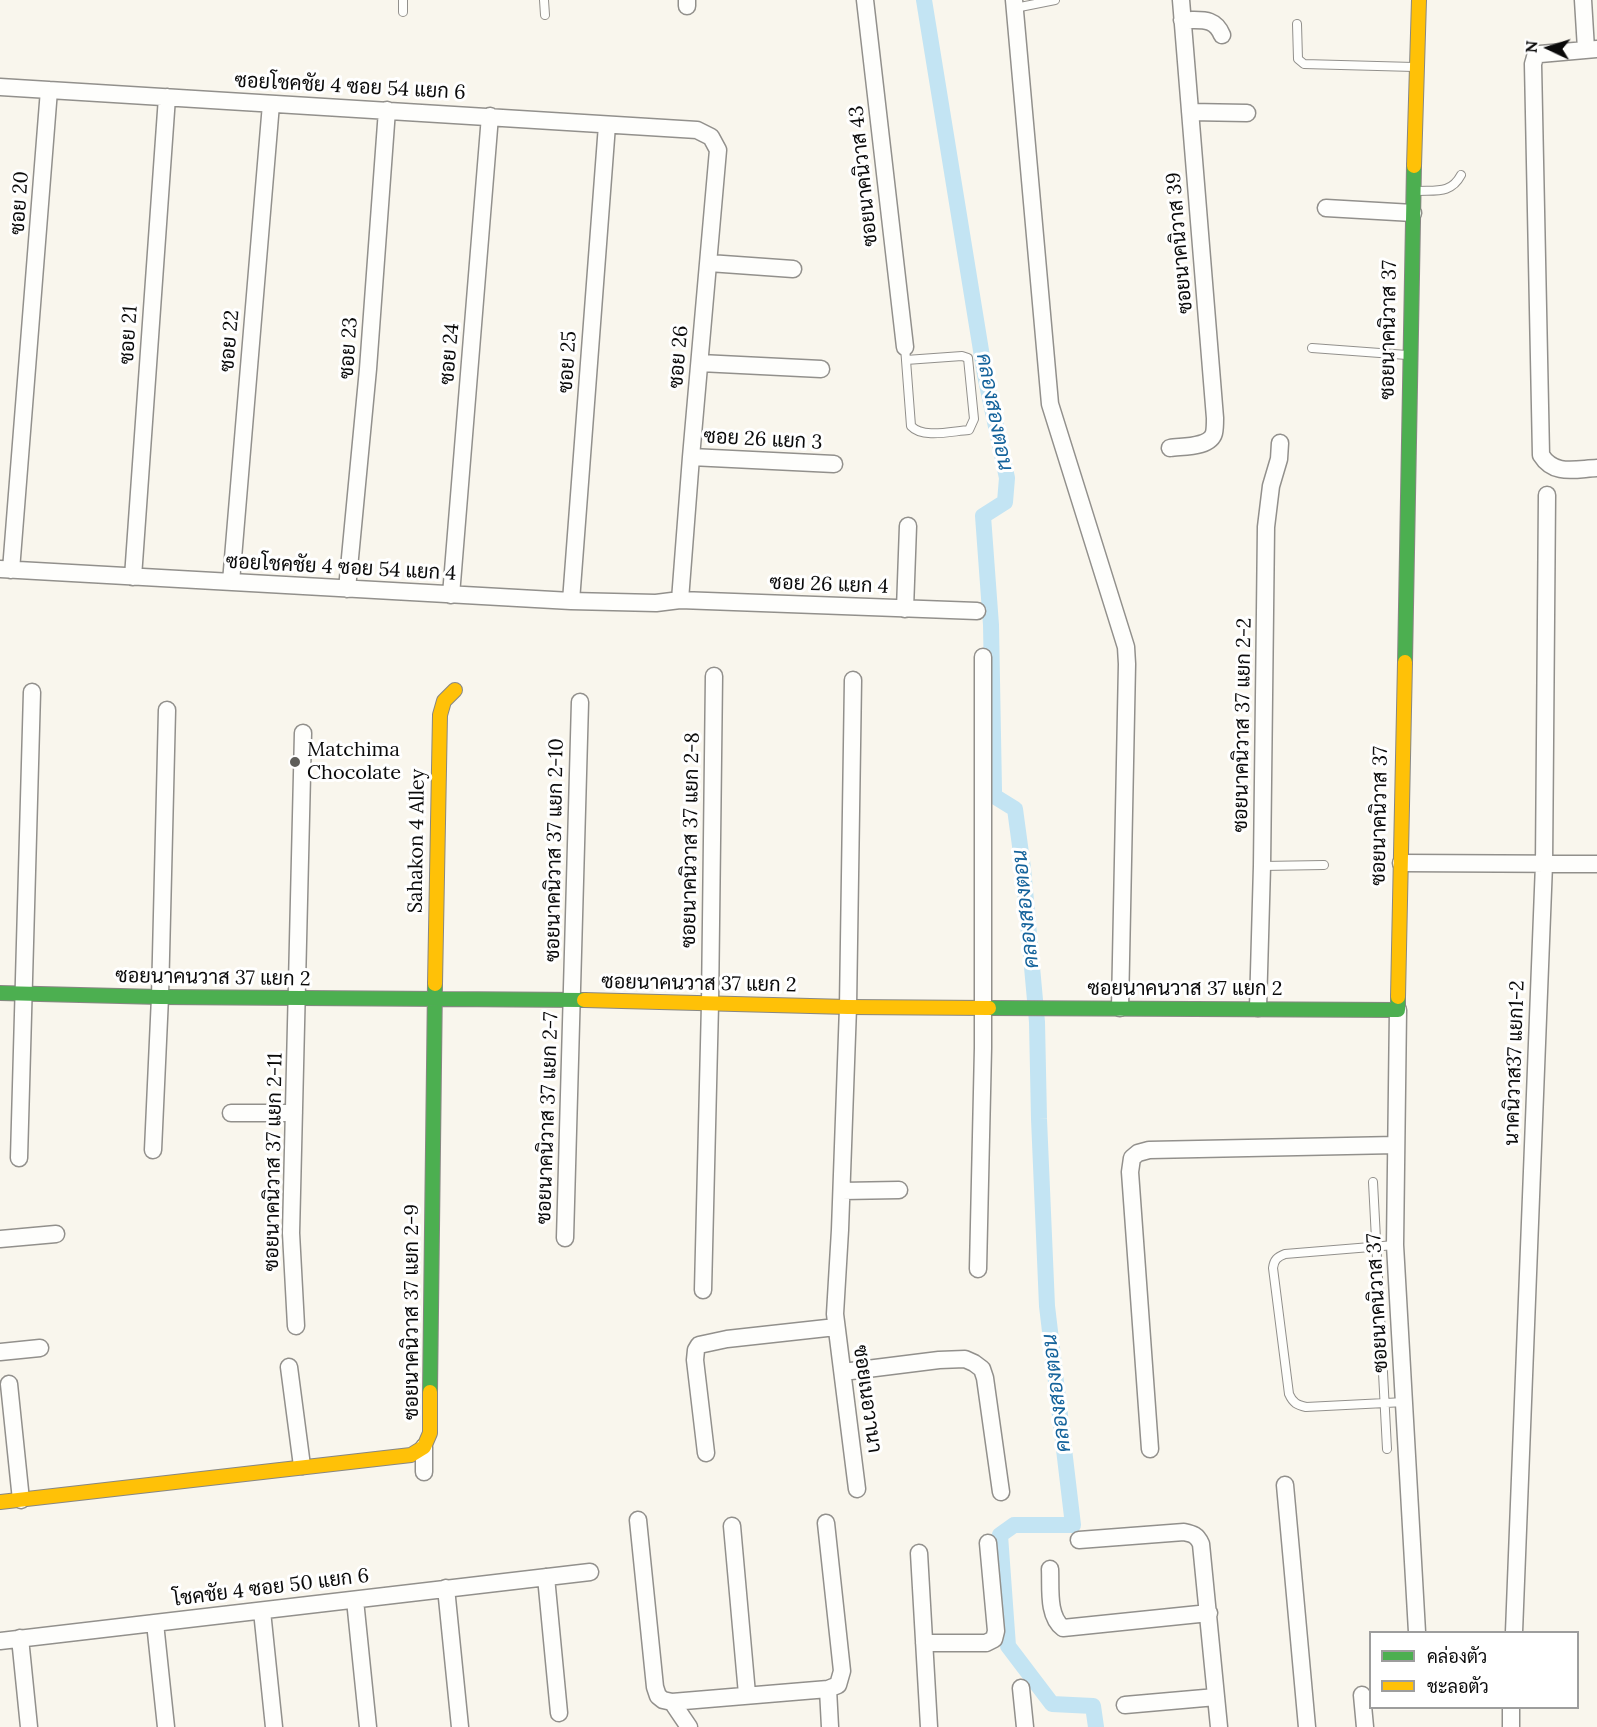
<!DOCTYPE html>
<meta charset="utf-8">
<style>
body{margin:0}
#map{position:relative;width:1597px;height:1727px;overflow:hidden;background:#f9f6ed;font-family:Lora,Sarabun,serif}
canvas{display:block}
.legend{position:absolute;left:1369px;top:1631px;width:210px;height:78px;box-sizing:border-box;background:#fff;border:2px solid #9d9d9d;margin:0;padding:8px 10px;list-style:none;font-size:18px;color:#0a0a0a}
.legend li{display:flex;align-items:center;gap:12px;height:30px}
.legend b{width:30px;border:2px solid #9d9d9d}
.north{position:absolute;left:1519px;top:18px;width:60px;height:60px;-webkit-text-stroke:4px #fff;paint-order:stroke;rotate:274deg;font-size:16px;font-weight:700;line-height:24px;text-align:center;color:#0a0a0a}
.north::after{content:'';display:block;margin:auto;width:21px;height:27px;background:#0a0a0a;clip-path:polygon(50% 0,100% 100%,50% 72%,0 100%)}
</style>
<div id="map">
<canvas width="1597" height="1727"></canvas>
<ul class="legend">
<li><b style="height:8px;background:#4caf50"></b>คล่องตัว</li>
<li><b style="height:8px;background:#ffc107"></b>ชะลอตัว</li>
</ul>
<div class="north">N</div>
</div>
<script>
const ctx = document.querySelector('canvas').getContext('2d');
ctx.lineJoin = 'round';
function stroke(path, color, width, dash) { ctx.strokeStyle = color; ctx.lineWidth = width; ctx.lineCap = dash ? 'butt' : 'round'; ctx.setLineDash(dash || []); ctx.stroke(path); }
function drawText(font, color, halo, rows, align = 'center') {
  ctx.font = font + ' Lora,Sarabun,serif'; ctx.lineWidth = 6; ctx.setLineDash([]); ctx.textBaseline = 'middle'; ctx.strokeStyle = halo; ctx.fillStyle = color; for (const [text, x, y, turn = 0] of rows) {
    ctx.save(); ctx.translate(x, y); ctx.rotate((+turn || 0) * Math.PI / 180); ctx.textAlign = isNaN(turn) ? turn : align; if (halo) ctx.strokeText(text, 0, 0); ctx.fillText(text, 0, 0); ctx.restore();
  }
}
stroke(new Path2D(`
 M924 0 985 375 1007 478 1005 502 983 516 991 625 994 790V796L1015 809 1023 868 1037 1022 1039 1119 1047 1306 1073 1525H1014L1000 1535 1008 1646 1052 1704 1093 1706 1096 1727`), '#c3e4f3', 16);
const lane = new Path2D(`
 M544 0 545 15
 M1015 8 1055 0
 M403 12V0
 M1297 24 1298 59 1304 64 1414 67
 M1417 191C1436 190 1451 194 1461 175
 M905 347 911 426C923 439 952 431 969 430L974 419 968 358 962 356 906 360
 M1312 348 1407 355
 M1262 866 1324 865
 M1373 1182 1387 1449
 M1395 1245 1285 1254C1277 1257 1274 1260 1273 1268L1289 1394C1293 1403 1297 1405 1306 1407L1405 1402`);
const street = new Path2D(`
 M865 0 905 347
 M1014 0 1050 404 1126 647 1127 664 1120 1008
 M1583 0 1586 49
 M687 6V0
 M1182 20C1200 21 1214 16 1222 35
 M1597 49 1540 54 1535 57 1533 64 1541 455C1554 476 1575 469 1597 468
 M0 87 697 130 711 137 718 150 691 457 680 600
 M1190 112 1247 113
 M1326 208 1413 213
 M709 263 793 269
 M700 363 821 369
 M1170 448C1182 446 1210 448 1214 433 1215 429 1215 423 1215 418L1181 0
 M691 457 834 464
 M0 569 571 601 656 603 680 600 977 611
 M11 570 49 90
 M133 577 167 97
 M231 582 271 104
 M347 589 368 369 387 110
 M451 595 490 116
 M571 601 607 125
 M905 609 908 526
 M853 680 848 1007 840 1230 835 1314 857 1489
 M1401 863 1597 864
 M1258 1008 1262 866 1266 527 1271 486 1279 459 1280 443
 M1398 1010 1395 1245 1417 1632
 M231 1113H294
 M153 1150 160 997 167 710
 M19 1158 32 692
 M842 1191 899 1190
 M565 1238 580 702
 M0 1239 56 1234
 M978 1269 983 1048V657
 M703 1290 710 1004 714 676
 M296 1326 291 1233 303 733
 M0 1352 40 1348
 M289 1367 302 1466
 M843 1372 939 1360 965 1359 974 1363 982 1369 985 1378 1001 1492
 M9 1384 21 1500
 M1150 1449 1130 1172 1132 1158 1138 1153 1149 1150 1396 1145
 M706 1453 695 1360 696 1350 699 1345 727 1339 836 1327
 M424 1472V1447
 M1285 1485 1307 1727
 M638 1520 655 1687 658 1696 663 1700 672 1702 828 1689 838 1685 842 1671 826 1523
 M732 1526 747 1694
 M1079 1540 1184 1532C1193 1534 1197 1535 1201 1544L1219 1727
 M919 1553 929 1727
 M1050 1569C1051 1587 1047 1616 1063 1628L1209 1613
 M546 1577 559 1713
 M446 1588 460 1727
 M355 1600 368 1727
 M262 1611 274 1727
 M155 1623 166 1727
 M1514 1632 1544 864 1547 495
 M20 1638 29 1727
 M0 1641 590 1572
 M924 1643H986L994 1639 996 1631 988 1543
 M1021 1688 1025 1727
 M828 1689 830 1727
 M1362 1695 1365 1727
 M672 1702 689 1727
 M1125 1705 1216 1697
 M1511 1727V1708`);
const fast = new Path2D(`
 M1405 662 1414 166
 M0 993 160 997 584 1000
 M989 1008 1398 1010V997
 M430 1392 435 984`);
const slow = new Path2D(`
 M1414 166 1419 0
 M435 984 440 715 444 701 455 690
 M1398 997 1405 662
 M584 1000 848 1007 989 1008
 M0 1502 411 1455 424 1447 430 1433V1392`);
stroke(lane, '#92908c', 10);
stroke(street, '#92908c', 19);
stroke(fast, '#888783', 16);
stroke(slow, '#888783', 16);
stroke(lane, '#fefefc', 8);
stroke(street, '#fefefc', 16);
stroke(fast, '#4caf50', 14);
stroke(slow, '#ffc107', 14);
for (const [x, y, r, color] of [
 [295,762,6,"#5e5d59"]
]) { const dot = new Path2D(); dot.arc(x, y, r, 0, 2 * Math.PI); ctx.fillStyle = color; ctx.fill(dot); stroke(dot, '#fff', 2); }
drawText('20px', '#0a0a0a', '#fff', [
 ["ซอยโชคชัย 4 ซอย 54 แยก 6",350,87,3],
 ["ซอยนาคนิวาส 43",864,176,-96],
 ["ซอย 20",20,203,-86],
 ["ซอยนาคนิวาส 39",1180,243,-95],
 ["ซอยนาคนิวาส 37",1389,330,-89],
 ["ซอย 21",129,335,-86],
 ["ซอย 22",230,341,-85],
 ["ซอย 23",349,348,-86],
 ["ซอย 24",450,354,-85],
 ["ซอย 26",679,357,-85],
 ["ซอย 25",568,362,-86],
 ["ซอย 26 แยก 3",763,440,3],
 ["ซอยโชคชัย 4 ซอย 54 แยก 4",341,568,3],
 ["ซอย 26 แยก 4",829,585,2],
 ["ซอยนาคนิวาส 37 แยก 2-2",1243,725,-89],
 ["ซอยนาคนิวาส 37",1380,816,-89],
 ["ซอยนาคนิวาส 37 แยก 2-8",691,840,-89],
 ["Sahakon 4 Alley",417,841,-89],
 ["ซอยนาคนิวาส 37 แยก 2-10",555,850,-89],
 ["ซอยนาคนวาส 37 แยก 2",213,978,1],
 ["ซอยนาคนวาส 37 แยก 2",699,984,1],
 ["ซอยนาคนวาส 37 แยก 2",1185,989],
 ["นาคนิวาส37 แยก1-2",1515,1063,-88],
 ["ซอยนาคนิวาส 37 แยก 2-7",548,1118,-88],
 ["ซอยนาคนิวาส 37 แยก 2-11",274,1162,-89],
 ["ซอยนาคนิวาส 37",1378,1303,-93],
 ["ซอยนาคนิวาส 37 แยก 2-9",412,1312,-90],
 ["ซอยเนอวานา",867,1399,82],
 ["โชคชัย 4 ซอย 50 แยก 6",271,1588,-7]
]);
drawText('20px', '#0a0a0a', '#fff', [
 ["Matchima",307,750],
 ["Chocolate",307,773]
], 'left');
drawText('italic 21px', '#15639b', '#fff', [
 ["คลองสองตอน",994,412,79],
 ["คลองสองตอน",1026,909,-96],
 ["คลองสองตอน",1057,1393,-97]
]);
</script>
